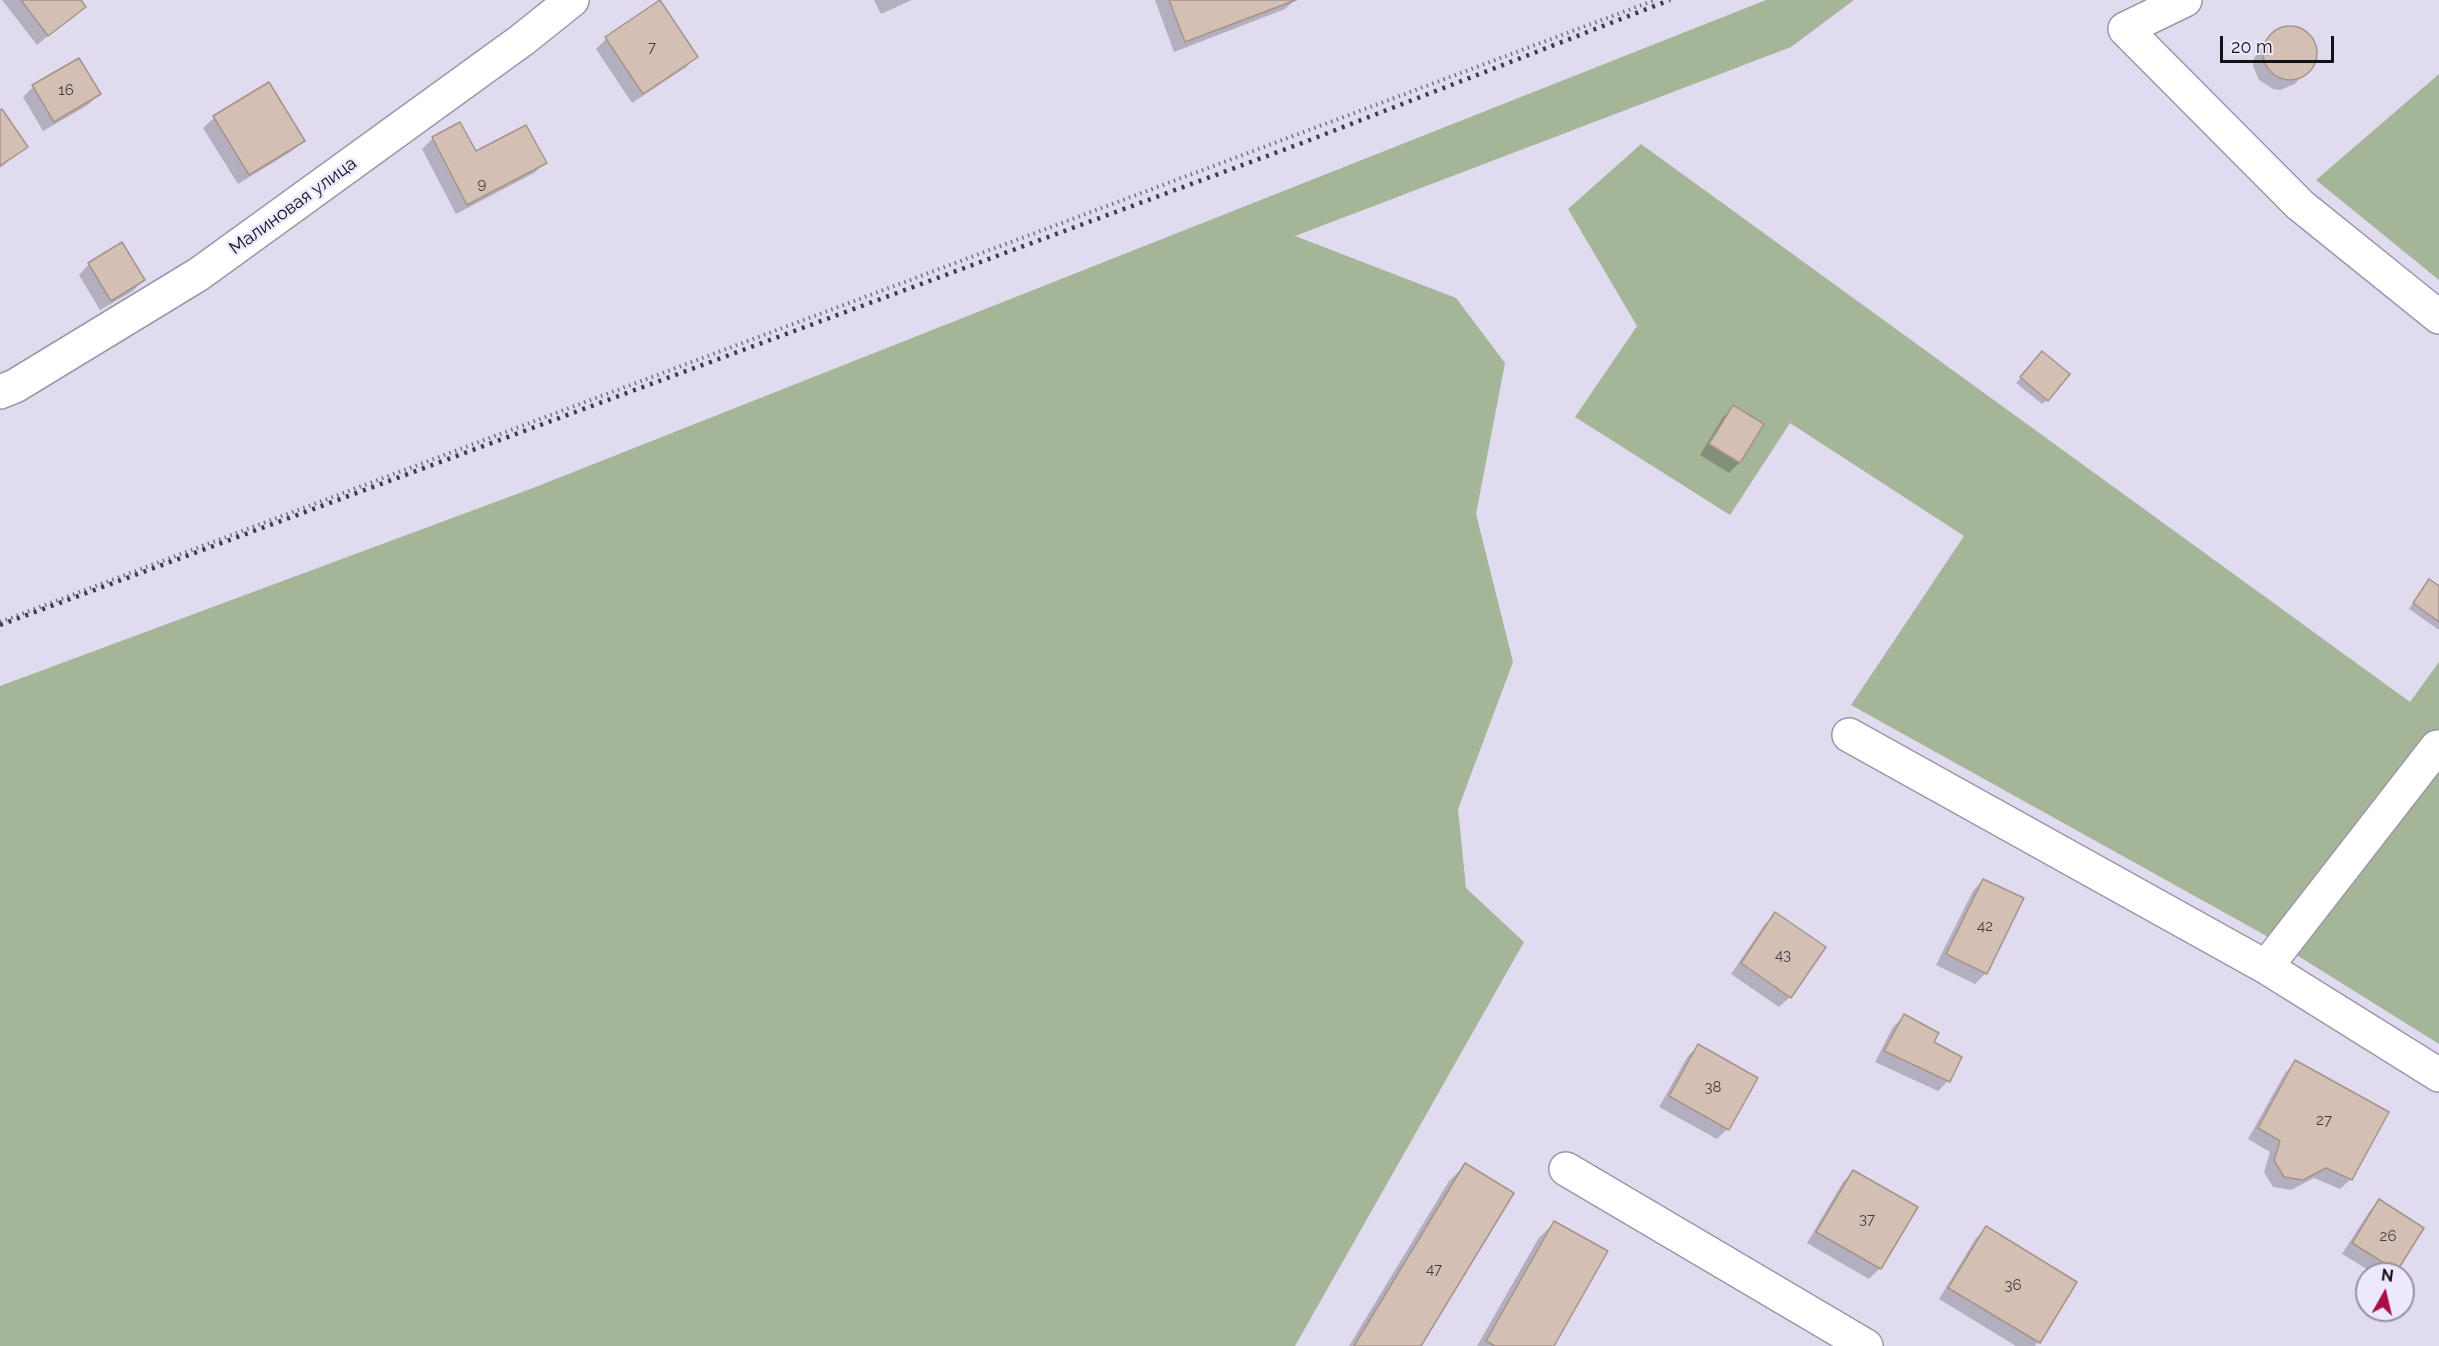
<!DOCTYPE html>
<meta charset="utf-8">
<style>
body{margin:0}
#map{position:relative;width:2439px;height:1346px;overflow:hidden;background:#e1dbef;font-family:Raleway,sans-serif}
canvas{display:block}
.north{position:absolute;left:2355px;top:1262px;width:60px;height:60px;box-sizing:border-box;background:#eee8fc;border:2px solid #9692a1;border-radius:50%;rotate:8deg;font-size:16px;font-weight:700;line-height:24px;text-align:center;color:#131118}
.north::after{content:'';display:block;margin:auto;width:21px;height:27px;background:#a71042;clip-path:polygon(50% 0,100% 100%,50% 72%,0 100%)}
.scale{position:absolute;left:2220px;top:36px;width:114px;height:27px;box-sizing:border-box;border:3px solid #131118;border-top:0;padding-left:8px;font-size:18px;line-height:21px;white-space:nowrap;color:#131118;-webkit-text-stroke:4px #eee8fc;paint-order:stroke}
</style>
<div id="map">
<canvas width="2439" height="1346"></canvas>
<div class="north">N</div>
<div class="scale">20 m</div>
</div>
<script>
const ctx = document.querySelector('canvas').getContext('2d');
ctx.lineJoin = 'round';
function fillPath(path, color) { ctx.fillStyle = color; ctx.fill(path, 'evenodd'); }
function stroke(path, color, width, dash) { ctx.strokeStyle = color; ctx.lineWidth = width; ctx.lineCap = dash ? 'butt' : 'round'; ctx.setLineDash(dash || []); ctx.stroke(path); }
function drawText(font, color, halo, rows, align = 'center') {
  ctx.font = font + ' Raleway,sans-serif'; ctx.lineWidth = 5; ctx.setLineDash([]); ctx.textBaseline = 'middle'; ctx.strokeStyle = halo; ctx.fillStyle = color; for (const [text, x, y, turn = 0] of rows) {
    ctx.save(); ctx.translate(x, y); ctx.rotate((+turn || 0) * Math.PI / 180); ctx.textAlign = isNaN(turn) ? turn : align; if (halo) ctx.strokeText(text, 0, 0); ctx.fillText(text, 0, 0); ctx.restore();
  }
}
fillPath(new Path2D(`
 M1766 0H1854L1791 47 1295 236 1456 298 1505 363 1476 514 1513 662 1458 809 1466 888 1524 942 1295 1346H0V686L533 488Z
 M2439 74V280L2316 180Z
 M1641 144 2410 702 2439 662V1044L2263 934 1851 705 1964 536 1790 423 1730 515 1575 417 1637 326 1568 209Z`), '#a4b598');
fillPath(new Path2D(`
 M2 0H79L84 6 37 45Z
 M874 0H912L881 14Z
 M1155 0H1295L1285 9 1174 52Z
 M2289 27 2304 31 2314 43 2315 59 2295 84 2280 90 2273 89 2259 80 2253 66 2254 58 2274 33Z
 M606 39 696 57 685 68 632 103 596 49Z
 M33 87 99 94 88 105 43 131 23 97Z
 M0 112 26 147 0 168Z
 M214 118 303 141 292 151 238 184 203 128Z
 M459 124 475 153 545 162 534 173 456 214 422 149 433 138Z
 M89 264 143 280 133 291 100 310 79 275Z
 M2038 358 2047 400 2042 404 2016 383Z
 M1733 407 1739 463 1729 473 1700 455 1723 417Z
 M2424 586 2439 588V630L2409 609Z
 M1983 880 1986 973 1975 984 1936 965 1973 891Z
 M1776 914 1790 997 1779 1007 1731 974 1765 924Z
 M1904 1016 1932 1043 1948 1081 1938 1091 1875 1062 1893 1027Z
 M1698 1046 1727 1129 1717 1139 1659 1107 1688 1056Z
 M2295 1062 2351 1179 2340 1189 2314 1178 2291 1190 2273 1187 2264 1172 2270 1152 2248 1139 2285 1073Z
 M1465 1165 1419 1346H1349L1449 1181Z
 M1853 1172 1916 1208 1880 1268 1869 1279 1807 1243 1843 1182Z
 M2379 1201 2396 1270 2392 1274H2375L2342 1254 2369 1212Z
 M1554 1223 1552 1346H1477L1538 1239Z
 M1986 1228 2075 1283 2035 1346H2016L1939 1299 1976 1238Z`), '#0003');
const building = new Path2D(`
 M21 0H81L86 7 48 36Z
 M660 0 698 57 643 94 605 37Z
 M1169 0H1296L1185 42Z
 M2263 53a27 27 0 1 1 54 0a27 27 0 1 1-54 0Z
 M79 58 101 94 54 122 32 85Z
 M269 82 305 141 249 175 213 116Z
 M2 109 28 147 0 166V110Z
 M460 122 476 151 526 125 547 163 467 205 432 137Z
 M122 242 145 280 111 301 88 263Z
 M2042 351 2070 374 2048 401 2020 377Z
 M1733 405 1764 424 1740 463 1709 444Z
 M2429 579 2439 586V622L2413 603Z
 M1983 879 2024 898 1987 974 1946 954Z
 M1775 912 1826 947 1791 998 1741 963Z
 M1904 1014 1939 1033 1934 1042 1962 1057 1950 1082 1884 1051Z
 M1698 1044 1758 1078 1729 1130 1669 1096Z
 M2295 1060 2389 1112 2352 1180 2326 1168 2303 1180 2284 1177 2274 1160 2280 1141 2258 1128Z
 M1465 1163 1514 1193 1421 1346H1354Z
 M1853 1170 1918 1207 1881 1269 1816 1232Z
 M2379 1199 2424 1228 2397 1271 2352 1243Z
 M1554 1221 1608 1251 1554 1346H1495L1486 1341Z
 M1986 1226 2077 1282 2040 1343 1948 1288Z`);
fillPath(building, '#d4bfb5');
stroke(building, '#a69389', 1.5);
const minor = new Path2D(`
 M2185 0 2125 29 2300 205 2439 317
 M0 392 15 386 199 274 522 40 572 0
 M1849 735 2266 967 2439 1075
 M2266 967 2437 747
 M1566 1169 1866 1346`);
stroke(minor, '#9c96a8', 36);
stroke(new Path2D(`
 M0 622 1655 0`), '#74717e', 4, [1.5, 4.5]);
stroke(minor, '#fff', 33);
stroke(new Path2D(`
 M0 625 1302 143 1670 0`), '#3f3c46', 4.5, [3, 6]);
drawText('15px', '#433c3f', null, [
 ["7",652,47],
 ["16",66,90],
 ["9",482,184],
 ["42",1985,926],
 ["43",1783,955],
 ["38",1713,1087],
 ["27",2324,1120],
 ["37",1867,1219],
 ["26",2388,1236],
 ["47",1434,1269],
 ["36",2013,1285]
]);
drawText('18px', '#131118', '#eee8fc', [
 ["Малиновая улица",293,206,-36]
]);
</script>
